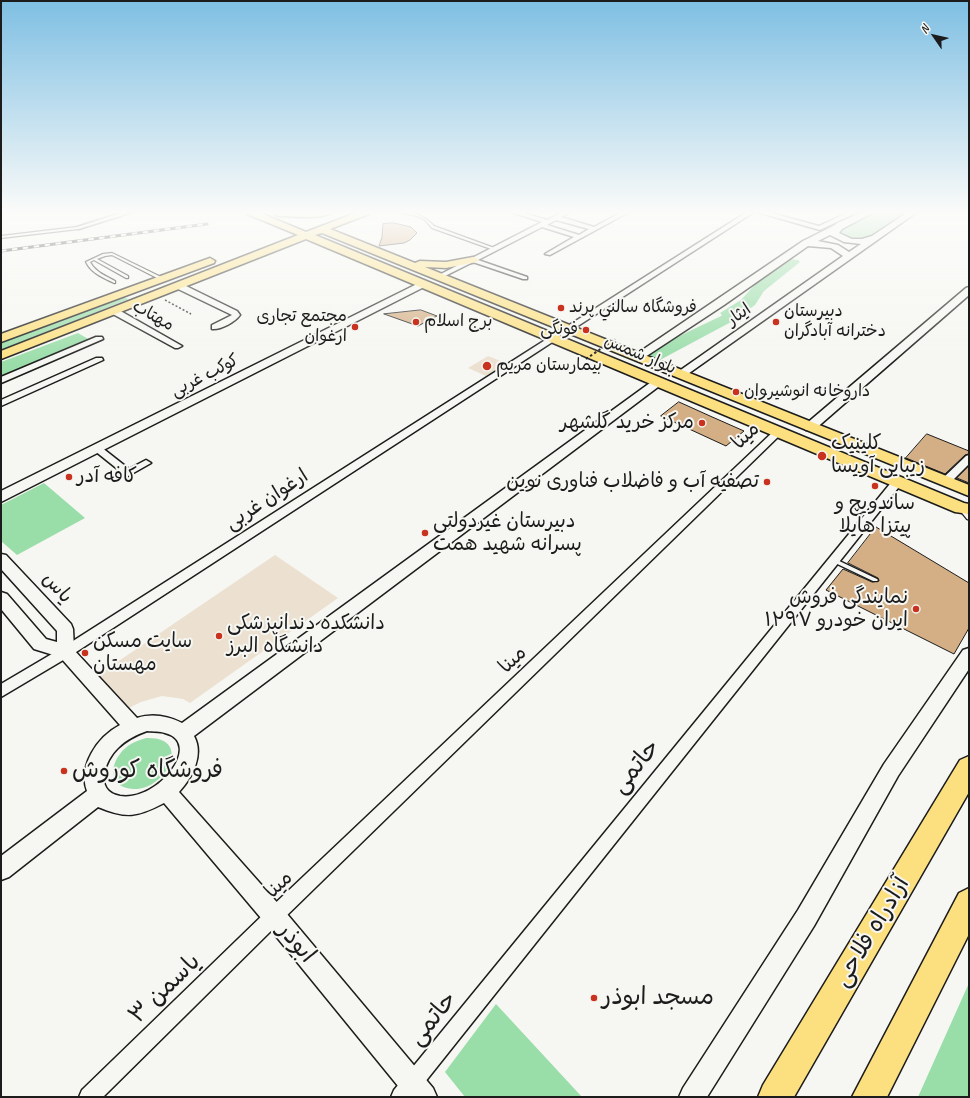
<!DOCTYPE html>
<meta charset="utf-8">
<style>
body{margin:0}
#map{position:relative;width:970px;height:1098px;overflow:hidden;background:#f6f6f2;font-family:Caveat,sans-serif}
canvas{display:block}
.frame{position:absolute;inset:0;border:2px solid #1c1c1c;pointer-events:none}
.north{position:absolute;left:914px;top:16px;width:40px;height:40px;-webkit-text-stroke:3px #f6f6f2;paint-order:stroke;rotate:304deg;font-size:11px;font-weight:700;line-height:16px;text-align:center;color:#1c1c1c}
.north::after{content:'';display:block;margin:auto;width:14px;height:18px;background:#1c1c1c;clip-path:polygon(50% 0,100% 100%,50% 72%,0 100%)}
</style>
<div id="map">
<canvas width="970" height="1098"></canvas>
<div class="frame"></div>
<div class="north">N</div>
</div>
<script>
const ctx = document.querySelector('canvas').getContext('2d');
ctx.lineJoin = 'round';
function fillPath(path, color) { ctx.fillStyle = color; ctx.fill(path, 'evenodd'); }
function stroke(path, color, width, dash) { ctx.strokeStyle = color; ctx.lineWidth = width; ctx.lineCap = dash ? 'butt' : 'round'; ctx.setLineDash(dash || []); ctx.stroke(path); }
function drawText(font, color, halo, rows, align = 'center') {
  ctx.font = font + ' Caveat,"Playpen Sans Arabic",sans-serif'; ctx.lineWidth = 4; ctx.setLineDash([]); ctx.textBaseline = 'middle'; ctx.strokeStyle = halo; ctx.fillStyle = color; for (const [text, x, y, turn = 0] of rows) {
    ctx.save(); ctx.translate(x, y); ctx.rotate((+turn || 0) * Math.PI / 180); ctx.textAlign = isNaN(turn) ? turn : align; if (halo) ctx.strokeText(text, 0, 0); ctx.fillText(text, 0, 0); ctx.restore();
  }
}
fillPath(new Path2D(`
 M488 356 506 363 486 376 468 368Z
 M275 555 338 598 190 703 183 699 162 696 141 702 129 708 98 675Z`), '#ece1d1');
fillPath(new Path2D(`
 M877 212H909C885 229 871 247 840 235L838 232 844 227Z
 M789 259 798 260 800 262 764 291 755 305 731 322 658 361 645 356 671 340 721 316 722 315 720 313 741 300 759 280Z
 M122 297 129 299 1 350V342Z
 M78 333 90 340 1 377V362Z
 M44 483 85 518 17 555 1 541V505Z
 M146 738C194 736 166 791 133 789 112 788 108 769 120 754 126 745 136 741 146 738Z
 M969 983V1097H918Z
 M496 1004 582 1097H465L445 1072Z`), '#99dda8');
const building = new Path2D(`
 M394 223 411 227 417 233 410 240 404 243 379 246 382 237 383 224Z
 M421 310 437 316 418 326 384 314Z
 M679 402 710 416 744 431 726 446 661 416Z
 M927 434 969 451V454L965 455 945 474 906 458Z
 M969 466V483L957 478Z
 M876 527 969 583V628L954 654 826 590 843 569 872 582 879 581 878 578 848 563Z`);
fillPath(building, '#d4af85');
stroke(building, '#1c1c1c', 1);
const lane = new Path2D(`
 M398 212C413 212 424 215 434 226L497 249 494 250 432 228 425 220 417 216Z
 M77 227H78V229L1 238V236Z
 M112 253 163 278 164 279 161 280 112 255 105 256 97 259 128 276V278H126L94 260 90 262C95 272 106 276 115 281V283H114C104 278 91 273 86 262L103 254Z
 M961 506C966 509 969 514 969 520L967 519 958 508Z
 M833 558 877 579 878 580 877 581H873L831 561 830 560 831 559Z`);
const street = new Path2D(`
 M124 212H133L79 229 74 228Z
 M511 212H520L547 220 563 212H570L561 217 594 227 622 212H629L550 255 545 254 574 237 542 227 478 260 527 277V279H523L473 262 441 278H437V276L542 222ZM556 220 589 229 579 235 547 225Z
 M747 212H754L570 331H564L563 329Z
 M757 212H767L819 226 849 212H857L820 230Z
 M176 284H182L237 311 240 315C235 322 221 330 212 329V325L232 315 176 288Z
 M111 309H117L182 346 178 348H175L111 313Z
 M96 337H102L103 339 1 383V377Z
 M550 337H556L557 339 70 656 1 697V684L62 648Z
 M96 358H102L103 360 1 406V400Z
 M778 429 783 432 781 434 280 922 103 1097H79L82 1090 268 910 775 430Z
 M98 446 101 447 129 469 146 460 151 463 128 476 125 475 95 451 93 449Z
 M969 455V464L950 483H942L941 481 942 479 966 456Z
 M898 478 902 479 903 481 902 483 413 1097H391L394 1090 894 479Z`);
const secondary = new Path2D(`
 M864 212H874L842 229 839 233 852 239H862L872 236 908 212H917L685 376H677L675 374 843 256 831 248 808 246 724 305 642 359H634L632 357 803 241 835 225 837 223ZM830 235 844 242 861 244 849 252 838 245 818 241Z
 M423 281 428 284 426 286 1 502V491Z
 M969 287V295L814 430H806L804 427 806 424 966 288Z
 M658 379 662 380 664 382 662 384 194 736C204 754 193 777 179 792L282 908 433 1088 437 1097H407L266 924 164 803C137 817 127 819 98 807L9 877 1 880V856L87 791C78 766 97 737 120 725L60 657 34 649 1 609V592L7 594 46 639 57 642V631L1 569V554L6 555 71 624 73 629 74 650 137 718C152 713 168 716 182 723L654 380ZM147 731C153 732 160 731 165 733 204 743 158 802 120 796 93 791 105 760 118 748 127 739 136 735 147 731Z
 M969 648V669L898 776 814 926 707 1097H679L683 1088 798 910 884 764 963 650Z`);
const primary = new Path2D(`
 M245 212H258L306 232 358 212H371L369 214 330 229 415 263 420 261 446 262 473 257 477 258 478 260 477 262 446 268 425 267 969 485V496L322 233 315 235 964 503 969 504V514L955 512 306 239 1 359V351L298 235 247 214Z
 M275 212H332C324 220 291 216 279 216L276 215Z
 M210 258 215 261 214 263 1 342V334Z`);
const highway = new Path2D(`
 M969 756V792L794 1097H758L763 1085 960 760Z
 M969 888V934L887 1097H852L959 893Z`);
stroke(lane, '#1c1c1c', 2.5);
stroke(street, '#1c1c1c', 3);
stroke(secondary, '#1c1c1c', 3);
stroke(primary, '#1c1c1c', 3);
stroke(highway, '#1c1c1c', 3);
stroke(new Path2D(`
 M165 300 191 314`), '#1c1c1c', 1.5, [2, 2]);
fillPath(lane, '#f6f6f2');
fillPath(street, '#f6f6f2');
fillPath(secondary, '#f6f6f2');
fillPath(primary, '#fce080');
fillPath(highway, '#fce080');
const rail = new Path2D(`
 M1 251 207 224`);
stroke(rail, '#1c1c1c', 3);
stroke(rail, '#f6f6f2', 2, [5.5]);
stroke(new Path2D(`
 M586 359 615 339`), '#1c1c1c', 2, [2.5, 2.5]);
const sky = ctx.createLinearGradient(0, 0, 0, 366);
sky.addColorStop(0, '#7ebfe3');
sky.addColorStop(0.58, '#fbfbf9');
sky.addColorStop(1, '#fbfbf900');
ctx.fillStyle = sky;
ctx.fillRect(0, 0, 970, 366);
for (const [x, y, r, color] of [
 [561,308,4,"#c8321e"],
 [416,322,4,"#c8321e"],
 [776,322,4,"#c8321e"],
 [355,327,4,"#c8321e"],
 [586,330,4,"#c8321e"],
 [487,366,5,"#c8321e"],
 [736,392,4,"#c8321e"],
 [702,423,4,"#c8321e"],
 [822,456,5,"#c8321e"],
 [69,477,4,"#c8321e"],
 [767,482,4,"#c8321e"],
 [875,486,4,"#c8321e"],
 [425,533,4,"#c8321e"],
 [916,609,4,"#c8321e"],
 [219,636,4,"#c8321e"],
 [85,653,4,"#c8321e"],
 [64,771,4,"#c8321e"],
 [594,998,4,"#c8321e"]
]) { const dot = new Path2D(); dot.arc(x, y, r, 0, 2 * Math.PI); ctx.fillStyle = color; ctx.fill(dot); stroke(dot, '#f6f6f2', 1.5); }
drawText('17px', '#1c1c1c', '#f6f6f2', [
 ["فروشگاه سالني پرند",569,308],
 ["دبيرستان",784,312],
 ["دخترانه آبادگران",784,332],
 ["مجتمع تجاری",347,317,"right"],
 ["ارغوان",347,337,"right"],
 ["برج اسلام",424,322],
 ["فونگی",578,330,"right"],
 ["بیمارستان مریم",496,366],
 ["داروخانه انوشیروان",744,392]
], 'left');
drawText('17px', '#1c1c1c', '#f6f6f2', [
 ["ایثار",739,315,-35],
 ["مهتاب",153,316,29],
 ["بلوار شمس",640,355,23],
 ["کوکب غربی",205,376,-27]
]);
drawText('20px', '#1c1c1c', '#f6f6f2', [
 ["مرکز خرید گلشهر",694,423,"right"],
 ["کلینیک",831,444],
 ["زیبایی آویسا",831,467],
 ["کافه آدر",77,477],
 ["تصفیه آب و فاضلاب فناوری نوین",759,482,"right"],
 ["ساندویچ و",875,504,"center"],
 ["پیتزا هایلا",875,527,"center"],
 ["دبیرستان غیردولتی",433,522],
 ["پسرانه شهید همت",433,545],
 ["نمایندگی فروش",908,598,"right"],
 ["ایران خودرو ۱۲۹۷",908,621,"right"],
 ["دانشکده دندانپزشکی",227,624],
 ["دانشگاه البرز",227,647],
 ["سایت مسکن",93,642],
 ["مهستان",93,665]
], 'left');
drawText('20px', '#1c1c1c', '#f6f6f2', [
 ["مینا",746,436,-44],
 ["ارغوان غربی",267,500,-33],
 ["یاس",57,588,48],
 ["مینا",513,660,-44],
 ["مینا",279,885,-44]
]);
drawText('24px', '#1c1c1c', '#f6f6f2', [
 ["حاتمی",636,767,-51],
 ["آزادراه فلاحی",872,932,-59],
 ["ابوذر",296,943,50],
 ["یاسمن ۳",165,989,-44],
 ["حاتمی",433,1019,-51]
]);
drawText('24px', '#1c1c1c', '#f6f6f2', [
 ["فروشگاه کوروش",72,771],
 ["مسجد ابوذر",602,998]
], 'left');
</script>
